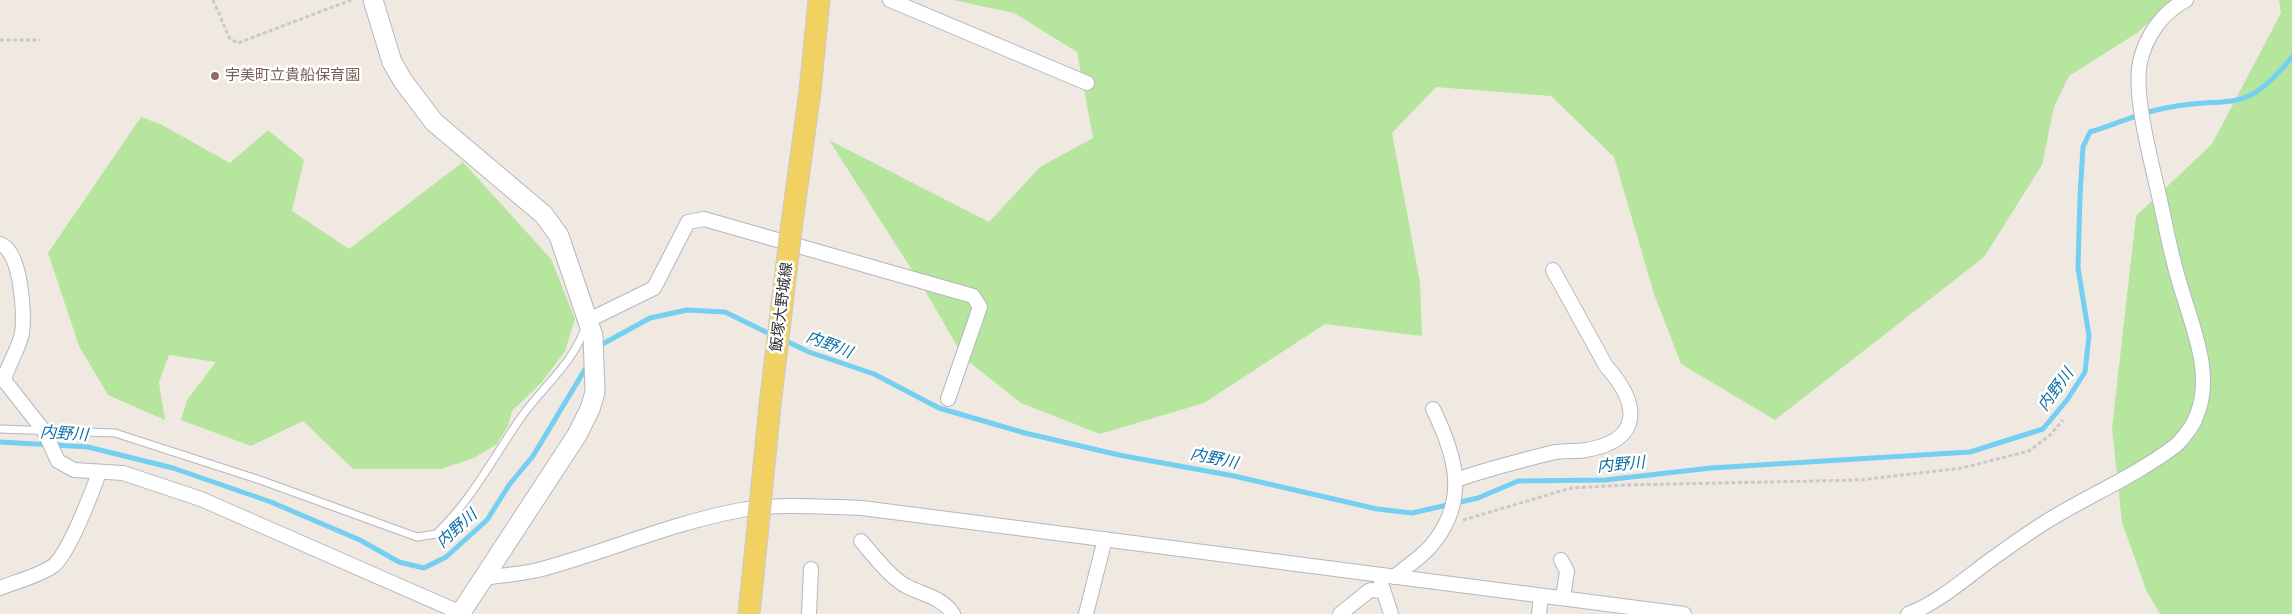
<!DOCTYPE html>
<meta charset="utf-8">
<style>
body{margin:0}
canvas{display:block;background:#efe9e1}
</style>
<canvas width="2292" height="614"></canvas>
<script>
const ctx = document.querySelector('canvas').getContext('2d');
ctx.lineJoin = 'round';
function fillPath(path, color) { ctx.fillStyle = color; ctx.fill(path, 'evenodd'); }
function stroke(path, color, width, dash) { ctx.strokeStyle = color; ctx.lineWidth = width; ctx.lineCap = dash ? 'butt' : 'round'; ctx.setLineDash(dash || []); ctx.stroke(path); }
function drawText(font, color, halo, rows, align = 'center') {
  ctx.font = font + ' "Noto Sans","Noto Sans JP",sans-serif'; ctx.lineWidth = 5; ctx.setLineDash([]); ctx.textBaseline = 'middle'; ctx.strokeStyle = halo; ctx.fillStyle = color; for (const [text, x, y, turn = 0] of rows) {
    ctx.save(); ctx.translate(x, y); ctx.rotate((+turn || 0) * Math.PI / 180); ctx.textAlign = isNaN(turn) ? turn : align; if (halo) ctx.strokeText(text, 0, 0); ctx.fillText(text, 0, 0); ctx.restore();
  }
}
fillPath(new Path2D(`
 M953 0H2173L2137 33 2069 76 2054 107 2042 165 1984 257 1775 420 1681 364 1654 294 1614 157 1551 96 1436 87 1392 133 1420 282 1422 336 1325 324 1204 403 1100 434 1021 403 964 358 924 289 829 140 989 222 1040 167 1093 138 1077 52 1014 13Z
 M2279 0H2292V614H2160L2146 590 2122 522 2112 428 2136 216 2212 144 2281 13Z
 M141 117 160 124 230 163 268 130 304 160 292 211 349 249 463 162 551 259 575 319 565 351 542 382 512 411 508 426 497 444 474 458 441 469H353L303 421 251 446 181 420 187 400 216 362 169 355 159 382 165 420 108 395 79 346 48 253Z`), '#b6e59e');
stroke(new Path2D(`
 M782 339 809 352 874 374 939 408 1025 433 1119 455 1234 476 1377 509 1412 513 1478 498 1518 481 1605 480 1711 468 1970 452 2043 429 2067 400 2085 372 2089 336 2078 268 2080 196 2083 147 2090 132C2117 124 2144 111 2171 107 2237 96 2244 115 2292 57
 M599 346 650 318 687 310 725 312 772 335
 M0 442 88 447 173 468 271 502 360 540 399 562 424 568 446 557 487 520 509 485 533 456 587 366`), '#75cff0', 5);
const lane = new Path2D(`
 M0 429 115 433 260 480 417 537 436 534C472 500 494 456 522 416 545 384 572 365 586 326`);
const street = new Path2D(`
 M890 0 1087 83
 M0 244C21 250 25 314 22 333 19 349 8 364 4 380
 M587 321 654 288 688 222 704 219 973 296 980 307 948 399
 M0 375 44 431 58 461 74 470 123 473 201 499 461 613
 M1456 480C1487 469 1519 461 1551 453 1563 450 1574 452 1586 450 1643 440 1640 404 1606 366L1553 270
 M861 541C874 556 889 576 906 586 923 595 942 597 953 614
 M1561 560 1567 571 1563 598
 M1394 577C1406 567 1420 558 1430 547 1469 502 1457 458 1433 409
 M485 578C503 575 521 574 538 570 606 552 671 523 741 510 780 503 822 507 862 508L1684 614
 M1381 583 1391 614
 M0 588C15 582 41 575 53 566 68 555 92 492 99 473
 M809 614 811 569
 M1086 614 1105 539
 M1340 614 1370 590 1382 591
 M1539 614 1541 596
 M1908 614C1937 603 1961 582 1985 564 2004 550 2024 536 2044 523 2087 496 2134 477 2175 446 2182 440 2193 426 2196 417 2215 374 2191 324 2179 281 2171 255 2166 227 2160 200 2152 164 2133 96 2140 62 2146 35 2163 12 2186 0`);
const secondary = new Path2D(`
 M373 0 392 62 403 81 434 122 544 215 559 236 593 336 595 392 590 409 577 435 460 614`);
const primary = new Path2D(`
 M791 230 810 91 819 0
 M749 614 757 536`);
stroke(lane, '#b4b7c1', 9);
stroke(street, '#b4b7c1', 16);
stroke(secondary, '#b4b7c1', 21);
stroke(primary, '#c9c9c9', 23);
stroke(new Path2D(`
 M213 0 230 39 238 43 351 0
 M0 40H40
 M1463 520 1571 488 1624 485 1860 480 1962 468 2029 451 2050 435 2063 420`), '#c9c9c9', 3, [4, 2.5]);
stroke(lane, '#fff', 7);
stroke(street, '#fff', 14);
stroke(secondary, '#fff', 19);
stroke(primary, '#f2d163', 21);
const primaryBridge = new Path2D(`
 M757 536 770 405 791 230`);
stroke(primaryBridge, '#c9c9c9', 23, []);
stroke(primaryBridge, '#f2d163', 21);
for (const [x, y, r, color] of [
 [215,76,5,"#8d6e63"]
]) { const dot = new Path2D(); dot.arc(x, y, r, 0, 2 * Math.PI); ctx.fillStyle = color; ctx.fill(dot); stroke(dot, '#fff', 2); }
drawText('15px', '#785e54', '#fff', [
 ["宇美町立貴船保育園",225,76]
], 'left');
drawText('15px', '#2e2e2e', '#fff', [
 ["飯塚大野城線",782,307,-83]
]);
drawText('italic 16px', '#0d6fa3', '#fff', [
 ["内野川",829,345,21],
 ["内野川",2056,390,-54],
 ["内野川",64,434,4],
 ["内野川",1214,459,12],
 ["内野川",1621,465,-5],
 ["内野川",457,529,-42]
]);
</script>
